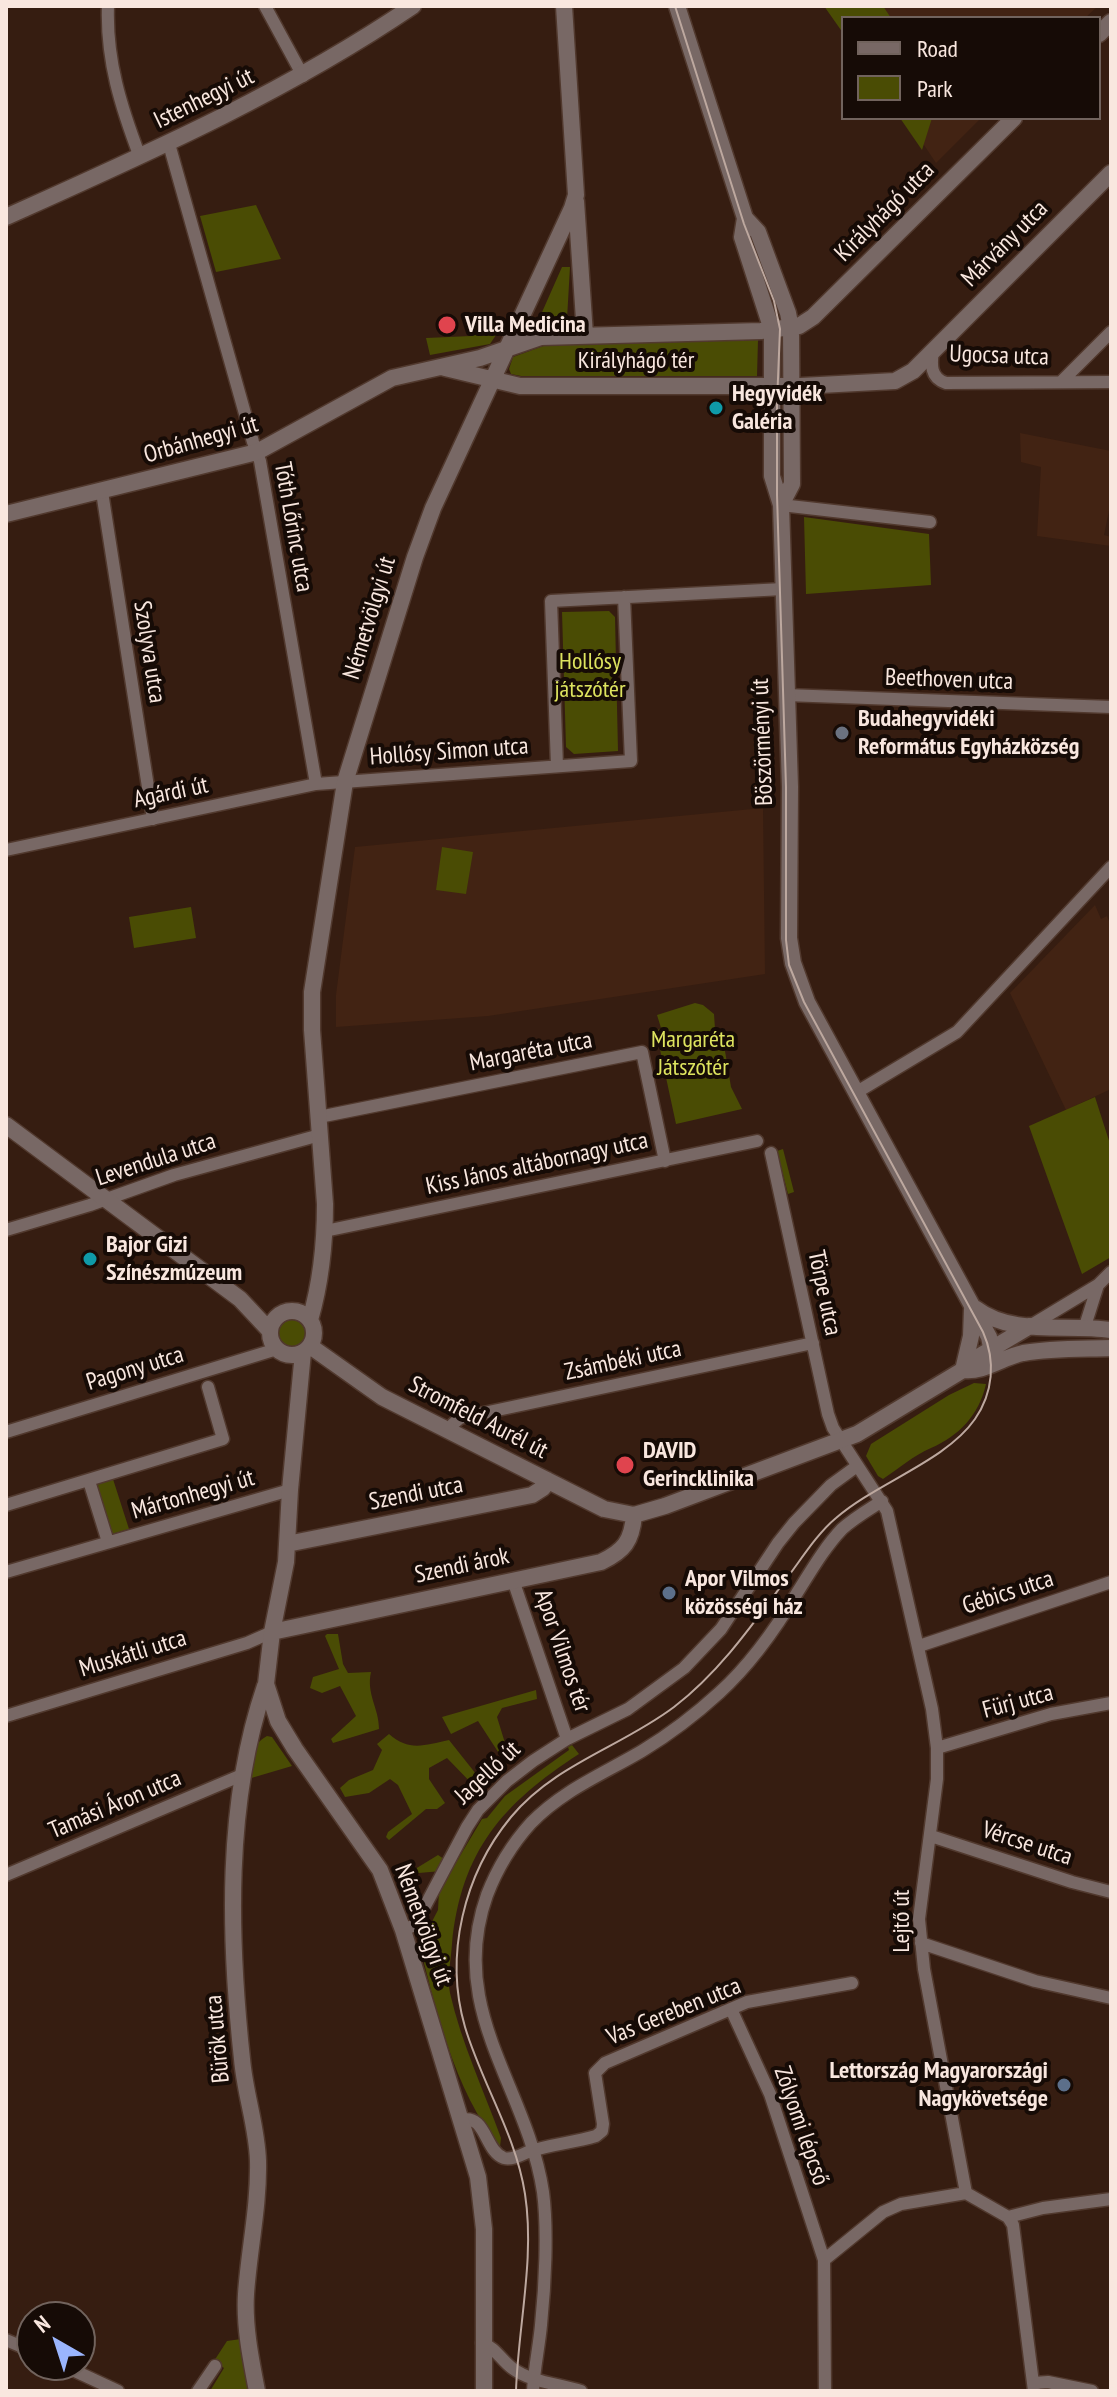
<!DOCTYPE html>
<meta charset="utf-8">
<style>
body{margin:0}
#map{position:relative;width:1117px;height:2397px;overflow:hidden;background:#361d11;font-family:"PT Sans Narrow",sans-serif}
canvas{display:block}
.frame{position:absolute;inset:0;border:8px solid #f9e7df;pointer-events:none}
.legend{position:absolute;left:841px;top:16px;width:260px;height:104px;box-sizing:border-box;background:#160b06;border:2px solid #71635d;margin:0;padding:10px 14px;list-style:none;font-size:24px;color:#f9e7df}
.legend li{display:flex;align-items:center;gap:16px;height:40px}
.legend b{width:40px;border:2px solid #71635d}
.north{position:absolute;left:16px;top:2301px;width:80px;height:80px;box-sizing:border-box;background:#160b06;border:2px solid #71635d;border-radius:50%;rotate:321deg;font-size:22px;font-weight:700;line-height:32px;text-align:center;color:#f9e7df}
.north::after{content:'';display:block;margin:auto;width:28px;height:36px;background:#9ab5fd;clip-path:polygon(50% 0,100% 100%,50% 72%,0 100%)}
</style>
<div id="map">
<canvas width="1117" height="2397"></canvas>
<div class="frame"></div>
<ul class="legend">
<li><b style="height:10px;background:#786865"></b>Road</li>
<li><b style="height:22px;background:#4a4c04"></b>Park</li>
</ul>
<div class="north">N</div>
</div>
<script>
const ctx = document.querySelector('canvas').getContext('2d');
ctx.lineJoin = 'round';
function fillPath(path, color) { ctx.fillStyle = color; ctx.fill(path, 'evenodd'); }
function stroke(path, color, width, dash) { ctx.strokeStyle = color; ctx.lineWidth = width; ctx.lineCap = dash ? 'butt' : 'round'; ctx.setLineDash(dash || []); ctx.stroke(path); }
function drawText(font, color, halo, rows, align = 'center') {
  ctx.font = font + ' "PT Sans Narrow",sans-serif'; ctx.lineWidth = 8; ctx.setLineDash([]); ctx.textBaseline = 'middle'; ctx.strokeStyle = halo; ctx.fillStyle = color; for (const [text, x, y, turn = 0] of rows) {
    ctx.save(); ctx.translate(x, y); ctx.rotate((+turn || 0) * Math.PI / 180); ctx.textAlign = isNaN(turn) ? turn : align; if (halo) ctx.strokeText(text, 0, 0); ctx.fillText(text, 0, 0); ctx.restore();
  }
}
fillPath(new Path2D(`
 M831 6H1098L1085 18H843Z
 M906 118H981L936 163Z
 M1020 433 1111 451V501L1104 535 1111 537V546L1037 536 1041 467 1021 462Z
 M763 808 765 974 488 1016 336 1027V995L355 847Z
 M1095 905 1101 919 1107 916 1111 926V1089L1066 1110 1010 993Z`), '#422313');
fillPath(new Path2D(`
 M824 6H883L891 18H843V33Z
 M900 118H932L922 150Z
 M256 205 281 259 216 272 200 216Z
 M562 267H570L567 319H539Z
 M477 322 498 332 490 344 430 355 426 338 471 336 470 326Z
 M758 340 757 376H521L511 374 509 369 513 357 546 345Z
 M804 517 929 534 931 585 806 594Z
 M609 611 615 617 618 751 574 754 566 747 562 612Z
 M442 847 473 852 466 894 436 890Z
 M191 907 196 938 134 948 129 917Z
 M695 1003 703 1005 714 1014 715 1029 723 1039 731 1087 742 1109 676 1124 656 1031 661 1028 657 1015Z
 M1095 1097 1111 1147V1257L1082 1274 1029 1126Z
 M783 1149 794 1192 788 1194 777 1151Z
 M279 1333a13 13 0 1 1 26 0a13 13 0 1 1-26 0Z
 M974 1383 986 1384C979 1415 959 1436 931 1448 914 1455 898 1469 883 1479L878 1476 866 1456 871 1444 949 1395Z
 M112 1476 129 1529 109 1535 93 1482Z
 M327 1634H338L343 1664 348 1673 371 1672C366 1694 379 1708 379 1729L333 1743 331 1739 356 1716 340 1686 322 1693 310 1688 313 1677 339 1669 325 1636Z
 M536 1690 537 1699 502 1708 497 1717 509 1756 502 1758 478 1721 451 1734 442 1717Z
 M389 1734C409 1752 425 1745 449 1740L480 1779 477 1789 447 1758 429 1768V1779L445 1803 437 1809H426L389 1840 386 1837 388 1832 412 1814 398 1785 390 1779 369 1793 345 1797 340 1788 349 1780 373 1770 382 1750 377 1744Z
 M267 1736 272 1737 292 1766 248 1779C251 1763 251 1744 267 1736Z
 M572 1745 579 1754C503 1803 461 1851 452 1944 451 1959 447 1978 450 1993 461 2042 484 2091 501 2138L500 2147C454 2091 434 2004 417 1934L425 1935 438 1910 439 1891 482 1819 487 1818 505 1796 569 1750 568 1747Z
 M438 1855 447 1861 442 1871 407 1874Z
 M248 2338 257 2391H210L224 2368 214 2361 227 2341Z`), '#4a4c04');
stroke(new Path2D(`
 M596 360 660 359`), '#296f81', 4);
const minor = new Path2D(`
 M108 6C106 60 121 107 140 157
 M265 6 303 76
 M169 144 253 442 260 461 316 784
 M933 350C931 364 930 378 946 383L1111 382
 M1061 382 1111 332
 M102 492 153 819
 M781 505 930 522
 M786 695 1111 707
 M557 766 551 601 783 589
 M6 850 316 784 631 761 624 597
 M857 1092 957 1032 1111 867
 M319 1117 642 1052 665 1161
 M771 1153 828 1414 833 1428 887 1511 932 1709 937 1748V1779L919 1919 924 1969 966 2193
 M6 1230 90 1205 174 1175 320 1135
 M325 1231 757 1141
 M1030 1326 1098 1285 1111 1272
 M1085 1326 1098 1285
 M449 1431 453 1424 460 1418 813 1343
 M6 1432 277 1349
 M89 1481 108 1542
 M6 1505 223 1439 208 1387
 M6 1572 290 1490
 M513 1580 567 1739
 M919 1646 1111 1582
 M6 1716 247 1643 272 1632
 M937 1748 1051 1714 1111 1703
 M931 1836 1072 1882 1111 1892
 M6 1875 242 1775
 M403 1930 415 1925 467 1827 478 1810 507 1781 533 1761 567 1739 628 1709 684 1668 721 1629 778 1543 794 1523 831 1485 857 1466
 M921 1943 1035 1981 1111 1998
 M731 2009 770 2094 824 2260 825 2391
 M461 2120C486 2113 485 2152 504 2158 512 2160 521 2155 528 2152 550 2144 573 2143 596 2136L602 2131 603 2124 595 2073 605 2063 747 2002 852 1983
 M966 2193 1008 2217 1013 2225 1034 2391
 M1008 2217 1043 2208 1111 2199
 M824 2260 883 2212 901 2204 966 2193
 M6 2340 32 2351
 M482 2343C496 2348 500 2359 512 2368 530 2382 559 2384 581 2391
 M62 2365 118 2391
 M1034 2383 1048 2382 1092 2391
 M198 2391 215 2366
 M533 2391C534 2369 539 2347 541 2325 545 2286 548 2230 543 2192 527 2086 446 2010 487 1895 497 1869 512 1844 531 1823 563 1790 603 1774 642 1751 670 1734 695 1715 719 1693 751 1664 775 1630 797 1593 811 1571 824 1548 842 1529 854 1518 868 1510 882 1501`);
const tertiary = new Path2D(`
 M677 6 745 218 758 232 788 313 791 328 792 484 781 505
 M1099 34 1111 22
 M576 201 585 335
 M6 217C146 154 285 93 413 6
 M745 218 742 237 772 330V476L781 505 790 787 789 938 793 963 807 1002 989 1337 994 1363
 M445 368 520 386H801L895 381 913 371 1111 173
 M6 514 257 452 392 378 480 358 541 337 761 331 799 326 813 317 1014 118
 M6 1125 240 1299 270 1331
 M975 1308C1013 1337 1066 1323 1111 1330
 M270 1333a22 22 0 1 1 44 0a22 22 0 1 1-44 0Z
 M310 1320C321 1282 325 1243 325 1204L312 1030V992L345 782 415 557 433 508 572 208 576 195 564 6
 M310 1346 382 1397 604 1509 634 1515 665 1506 857 1434 963 1370 978 1357 1030 1326
 M303 1352 290 1490 286 1562 272 1632 266 1684 278 1721 295 1749 380 1870 403 1930 478 2177 484 2229V2391
 M963 1370C983 1373 1003 1357 1023 1353 1052 1348 1082 1349 1111 1348
 M963 1370 971 1336 972 1309
 M287 1544 532 1495 543 1488 547 1480
 M272 1632 601 1562C624 1551 632 1541 634 1515
 M257 2391C251 2360 244 2326 246 2294 249 2249 259 2207 258 2161 257 2127 245 2094 242 2059 229 1937 225 1803 265 1686`);
stroke(minor, '#51392e', 15);
stroke(tertiary, '#51392e', 19);
stroke(minor, '#786865', 12);
stroke(tertiary, '#786865', 16);
stroke(new Path2D(`
 M516 2391C518 2327 535 2258 525 2194 516 2135 482 2084 465 2027 444 1955 464 1874 511 1817 555 1764 621 1747 674 1707 721 1671 755 1621 790 1574 804 1555 818 1533 836 1518 876 1483 946 1461 975 1419 993 1393 996 1361 983 1332L804 1002 789 965 786 940V787L777 495V403L780 329 774 301 744 224 675 6`), '#bda89f', 2);
for (const [x, y, r, color] of [
 [447,325,10,"#e0444e"],
 [716,408,8,"#0f9aa8"],
 [842,733,8,"#6b7280"],
 [90,1259,8,"#0f9aa8"],
 [625,1465,10,"#e0444e"],
 [669,1593,8,"#5c6f8a"],
 [1064,2085,8,"#5c6f8a"]
]) { const dot = new Path2D(); dot.arc(x, y, r, 0, 2 * Math.PI); ctx.fillStyle = color; ctx.fill(dot); stroke(dot, '#160b06', 3); }
drawText('24px', '#f9e7df', '#160b06', [
 ["Istenhegyi út",204,99,-26],
 ["Királyhágó utca",885,212,-45],
 ["Márvány utca",1005,244,-45],
 ["Ugocsa utca",999,356,2],
 ["Királyhágó tér",636,361],
 ["Orbánhegyi út",201,440,-16],
 ["Tóth Lőrinc utca",293,527,80],
 ["Németvölgyi út",370,618,-73],
 ["Szolyva utca",149,652,81],
 ["Beethoven utca",949,680,2],
 ["Böszörményi út",763,742,-92],
 ["Hollósy Simon utca",449,752,-4],
 ["Agárdi út",171,793,-12],
 ["Margaréta utca",531,1052,-11],
 ["Levendula utca",156,1160,-18],
 ["Kiss János altábornagy utca",537,1164,-12],
 ["Törpe utca",824,1293,78],
 ["Zsámbéki utca",623,1361,-12],
 ["Pagony utca",135,1369,-17],
 ["Stromfeld Aurél út",478,1418,27],
 ["Szendi utca",416,1494,-11],
 ["Mártonhegyi út",193,1495,-16],
 ["Szendi árok",462,1566,-12],
 ["Gébics utca",1008,1593,-18],
 ["Apor Vilmos tér",562,1651,71],
 ["Muskátli utca",133,1654,-17],
 ["Fürj utca",1018,1702,-15],
 ["Jagelló út",488,1773,-43],
 ["Tamási Áron utca",115,1805,-23],
 ["Vércse utca",1027,1844,18],
 ["Lejtő út",902,1921,-90],
 ["Németvölgyi út",423,1925,70],
 ["Vas Gereben utca",674,2012,-22],
 ["Bürök utca",218,2039,-95],
 ["Zólyomi lépcső",801,2126,71]
]);
drawText('bold 24px', '#f9e7df', '#160b06', [
 ["Villa Medicina",465,325],
 ["Hegyvidék",732,394],
 ["Galéria",732,422],
 ["Budahegyvidéki",858,719],
 ["Református Egyházközség",858,747],
 ["Bajor Gizi",106,1245],
 ["Színészmúzeum",106,1273],
 ["DAVID",643,1451],
 ["Gerincklinika",643,1479],
 ["Apor Vilmos",685,1579],
 ["közösségi ház",685,1607],
 ["Lettország Magyarországi",1048,2071,"right"],
 ["Nagykövetsége",1048,2099,"right"]
], 'left');
drawText('24px', '#dee45f', '#160b06', [
 ["Hollósy",590,662],
 ["játszótér",590,690],
 ["Margaréta",693,1040],
 ["Játszótér",693,1068]
]);
</script>
